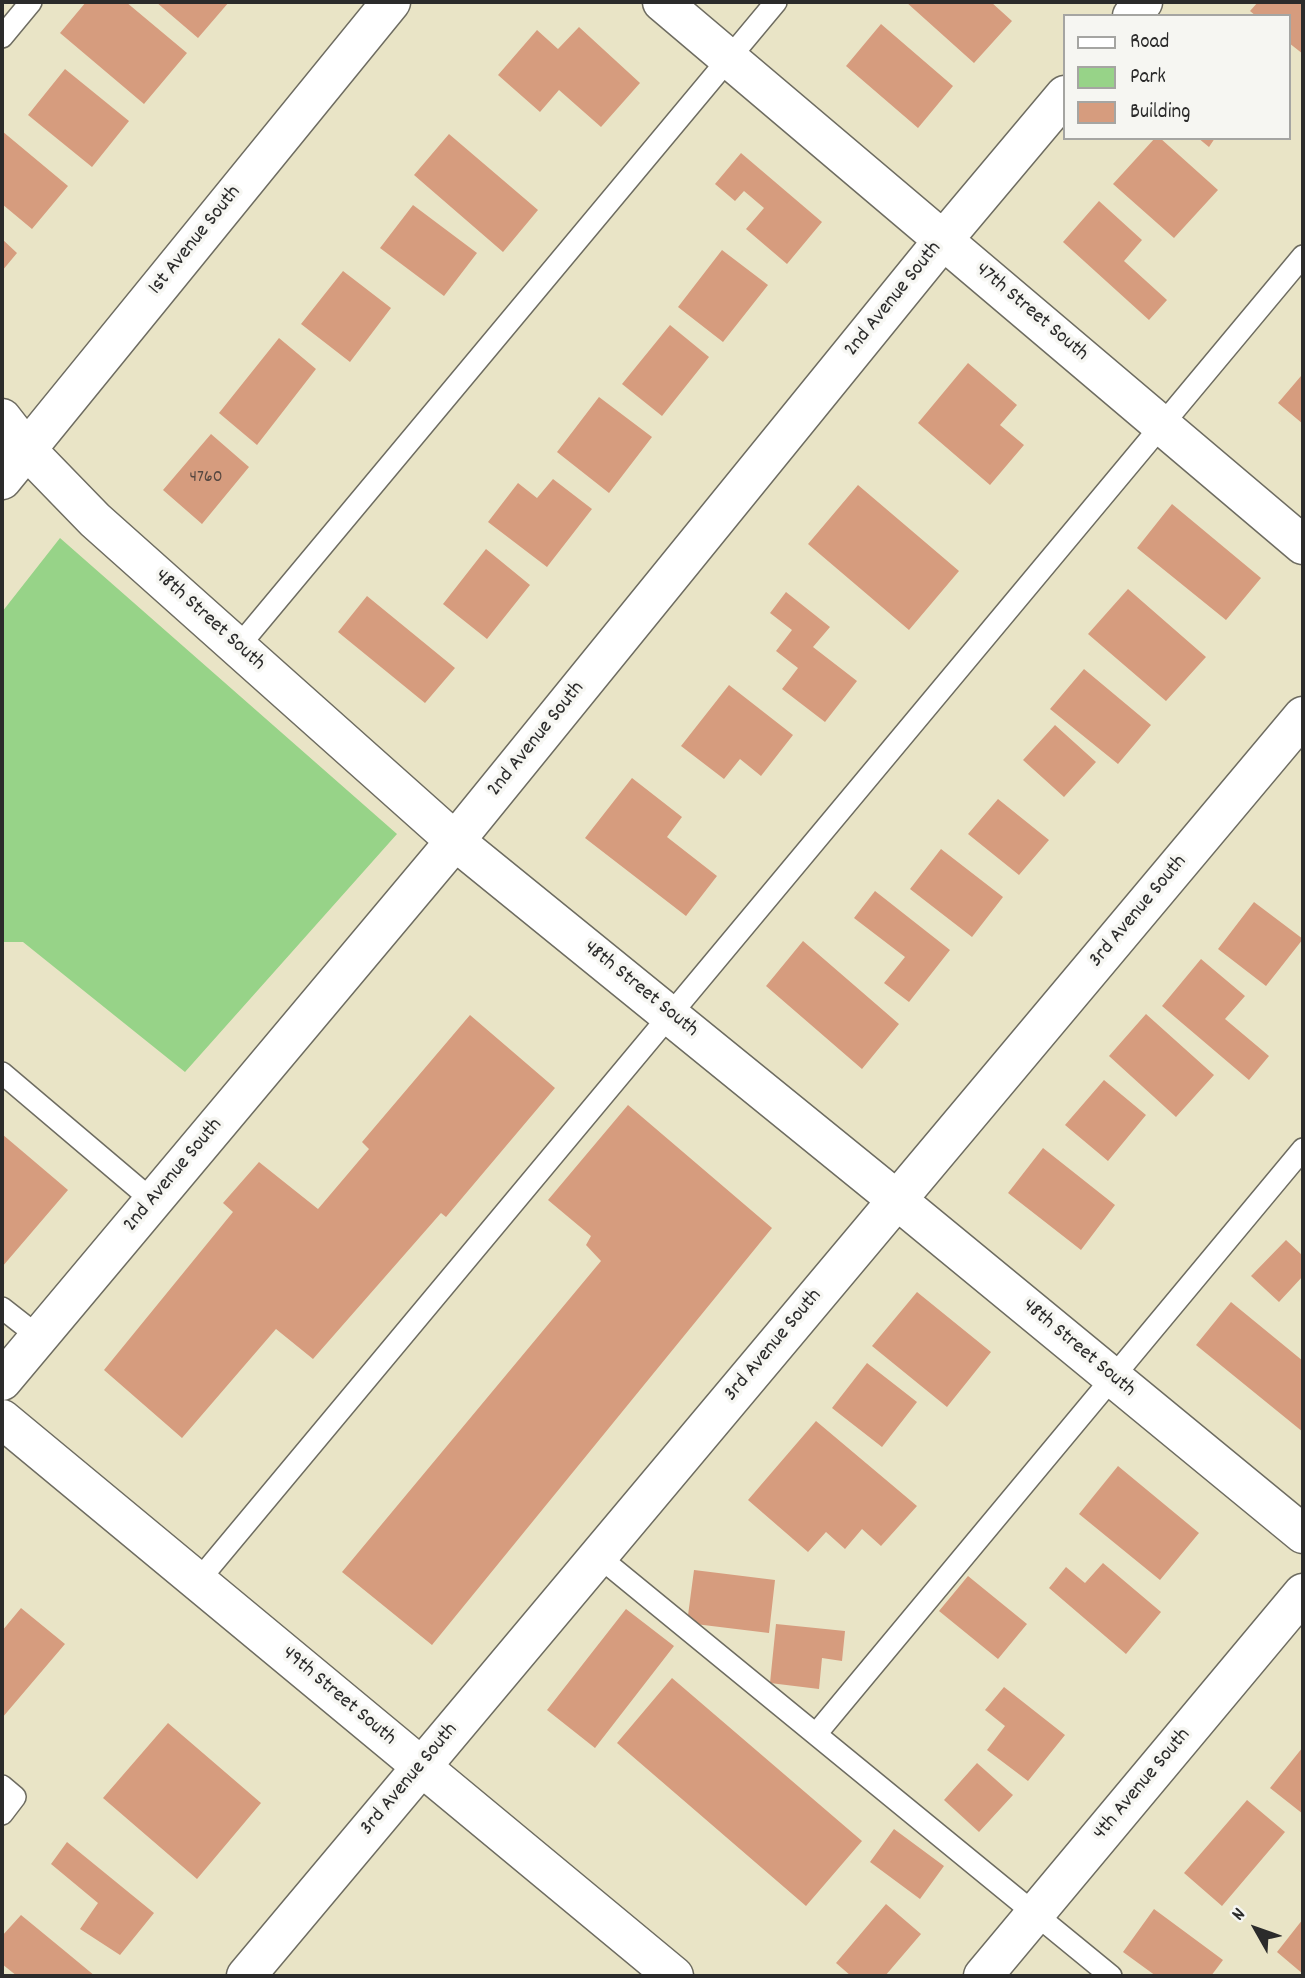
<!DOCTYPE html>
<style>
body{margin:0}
#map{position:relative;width:1305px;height:1978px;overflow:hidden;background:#e9e4c6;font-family:Dekko,sans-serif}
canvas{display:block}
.frame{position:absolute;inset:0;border:4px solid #2b2b2b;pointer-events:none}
.legend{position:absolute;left:1063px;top:14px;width:228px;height:126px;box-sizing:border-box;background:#f6f6f2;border:2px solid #a5a5a2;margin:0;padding:9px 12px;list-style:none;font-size:21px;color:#2b2b2b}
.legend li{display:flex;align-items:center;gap:14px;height:35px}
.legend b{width:35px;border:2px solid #a5a5a2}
.north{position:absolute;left:1221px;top:1894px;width:70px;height:70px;-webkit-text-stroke:5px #f6f6f2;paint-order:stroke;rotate:310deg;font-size:19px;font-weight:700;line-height:28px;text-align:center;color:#2b2b2b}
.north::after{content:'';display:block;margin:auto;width:24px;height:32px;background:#2b2b2b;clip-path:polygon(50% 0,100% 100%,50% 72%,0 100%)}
</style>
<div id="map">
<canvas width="1305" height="1978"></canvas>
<div class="frame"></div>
<ul class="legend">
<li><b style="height:9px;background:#fff"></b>Road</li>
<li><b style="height:19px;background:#97d388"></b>Park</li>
<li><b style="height:19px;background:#d69c7e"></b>Building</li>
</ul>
<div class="north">N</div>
</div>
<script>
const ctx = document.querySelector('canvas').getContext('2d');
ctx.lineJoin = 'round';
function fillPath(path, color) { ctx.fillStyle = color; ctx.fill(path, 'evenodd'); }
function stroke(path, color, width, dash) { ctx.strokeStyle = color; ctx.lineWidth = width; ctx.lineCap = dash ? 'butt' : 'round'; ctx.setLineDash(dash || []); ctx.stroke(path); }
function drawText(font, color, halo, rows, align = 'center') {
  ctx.font = font + ' Dekko,sans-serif'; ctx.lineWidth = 7; ctx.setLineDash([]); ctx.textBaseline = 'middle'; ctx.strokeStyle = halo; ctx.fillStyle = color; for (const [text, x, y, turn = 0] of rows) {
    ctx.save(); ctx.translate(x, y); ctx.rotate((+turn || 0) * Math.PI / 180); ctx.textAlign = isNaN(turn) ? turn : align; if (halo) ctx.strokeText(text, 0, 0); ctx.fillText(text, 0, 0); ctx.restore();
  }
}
fillPath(new Path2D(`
 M60 538 397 834 185 1072 23 942H2V612Z`), '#97d388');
fillPath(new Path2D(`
 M86 2H126L187 53 144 104 60 33Z
 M156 2H229L198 38Z
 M906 2H991L1012 21 974 63Z
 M1258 2H1303V54L1289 43V16H1256L1250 11Z
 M881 24 953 86 918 128 846 66Z
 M579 27 640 83 601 127 559 90 540 112 498 75 537 30 558 49Z
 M65 69 129 121 92 167 28 115Z
 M2 131 68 186 32 229 2 204Z
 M449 134 538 210 503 252 414 175Z
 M1155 138H1160L1218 190 1174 238 1113 184Z
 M1198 138H1215L1209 147Z
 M741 153 822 222 787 264 746 229 764 208 744 191 735 201 715 184Z
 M1099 201 1142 240 1124 261 1167 300 1149 320 1063 242Z
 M413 205 477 253 444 296 380 248Z
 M2 239 17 253 2 271Z
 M722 250 768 285 723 342 678 307Z
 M343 271 391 308 350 362 301 324Z
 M670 325 709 357 662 416 622 384Z
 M279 338 316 369 257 445 219 413Z
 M968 363 1017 405 1000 425 1024 445 990 485 918 423Z
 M1301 376 1303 378V424L1278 403Z
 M599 397 652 437 609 493 557 452Z
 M211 434 249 467 202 524 163 490Z
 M553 479 592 509 547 567 488 522 518 483 537 498Z
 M858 485 959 571 909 630 808 544Z
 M1172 504 1261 578 1226 620 1137 548Z
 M486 549 530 585 487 639 443 604Z
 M1128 589 1206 657 1166 701 1088 634Z
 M786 592 830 627 813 647 857 681 825 722 782 689 798 668 776 651 792 630 770 613Z
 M367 596 455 668 425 703 338 632Z
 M1084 669 1151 725 1118 764 1050 709Z
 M729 685 793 735 761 776 740 759 724 779 681 746Z
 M1055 725 1096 762 1064 797 1023 760Z
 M632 778 682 817 667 837 717 876 686 916 585 838Z
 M998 799 1049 840 1019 875 968 834Z
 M941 849 1003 897 972 937 910 889Z
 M875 891 950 950 909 1002 884 983 905 957 854 918Z
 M1254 902 1303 939 1266 986 1218 949Z
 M803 941 899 1024 862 1069 766 986Z
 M1201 959 1245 996 1225 1019 1269 1056 1249 1080 1162 1006Z
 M1146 1014 1214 1075 1176 1117 1109 1056Z
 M470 1015 555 1088 446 1217 441 1213 313 1359 276 1329 182 1438 104 1370 233 1212 223 1203 259 1162 318 1209 369 1149 362 1142Z
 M1104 1080 1146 1115 1108 1161 1065 1125Z
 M628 1105 772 1228 432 1645 342 1572 601 1261 586 1245 591 1236 548 1200Z
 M2 1134 68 1190 2 1267Z
 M1043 1148 1115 1205 1081 1250 1008 1193Z
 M1286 1240 1303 1256V1276L1279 1302 1251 1276Z
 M917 1292 991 1352 947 1407 872 1346Z
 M1231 1302 1303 1361V1432L1196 1345Z
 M867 1363 917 1402 882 1447 832 1408Z
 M816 1421 917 1506 881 1546 862 1529 845 1549 826 1532 808 1552 748 1500Z
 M1118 1466 1199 1533 1160 1580 1079 1514Z
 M1103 1563 1161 1612 1126 1654 1049 1588 1066 1567 1085 1583Z
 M694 1570 775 1580 769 1633 687 1623Z
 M968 1576 1027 1624 998 1659 939 1611Z
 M21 1608 65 1644 2 1718V1631Z
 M626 1609 674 1646 595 1748 547 1710Z
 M776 1624 845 1631 842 1661 822 1658 819 1689 770 1683Z
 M672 1678 862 1841 806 1906 617 1743Z
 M1004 1687 1065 1735 1028 1781 987 1750 1005 1726 985 1710Z
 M168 1723 261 1803 197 1879 103 1798Z
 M1303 1747V1814L1270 1788Z
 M977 1763 1013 1795 979 1832 944 1800Z
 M1247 1800 1285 1832 1222 1906 1184 1873Z
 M894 1829 944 1866 920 1899 870 1862Z
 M67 1842 154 1913 120 1955 80 1929 98 1903 51 1864Z
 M886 1904 921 1934 885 1976H851L836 1963Z
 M1154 1909 1223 1960 1211 1976H1156L1123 1952Z
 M21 1915 66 1952 95 1976H17L2 1964V1936Z
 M1303 1919V1974L1277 1952Z`), '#d69c7e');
const service = new Path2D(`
 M2 37 31 2
 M238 647 776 2
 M2 1073 153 1201
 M2 1308 39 1337
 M598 1556 1111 1976
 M198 1581 1303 256
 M816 1734 1303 1149
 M2 1786 15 1797 2 1814`);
const minor = new Path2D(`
 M662 2 1303 545
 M1132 16 1143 2
 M2 418 27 450 95 520 455 841 897 1200 1303 1534
 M2 1381 455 841 944 239 1065 95
 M246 1976 1303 716
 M983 1976 1303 1593`);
const secondary = new Path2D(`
 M2 1419 674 1976`);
const primary = new Path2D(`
 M2 480 391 2`);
stroke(service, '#6e6c61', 24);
stroke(minor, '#6e6c61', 41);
stroke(secondary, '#6e6c61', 41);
stroke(primary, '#6e6c61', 41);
stroke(service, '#fff', 21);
stroke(minor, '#fff', 38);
stroke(secondary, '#fff', 38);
stroke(primary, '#fff', 38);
drawText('18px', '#564740', null, [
 ["4760",206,479]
]);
drawText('21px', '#2b2b2b', '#f6f6f2', [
 ["1st Avenue South",196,241,-51],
 ["2nd Avenue South",894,300,-51],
 ["47th Street South",1031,313,40],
 ["48th Street South",209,621,42],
 ["2nd Avenue South",537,740,-51],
 ["3rd Avenue South",1139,912,-50],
 ["48th Street South",640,990,39],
 ["2nd Avenue South",174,1176,-50],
 ["3rd Avenue South",774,1346,-50],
 ["48th Street South",1078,1349,40],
 ["49th Street South",338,1697,40],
 ["3rd Avenue South",410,1780,-50],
 ["4th Avenue South",1143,1785,-50]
]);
</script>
